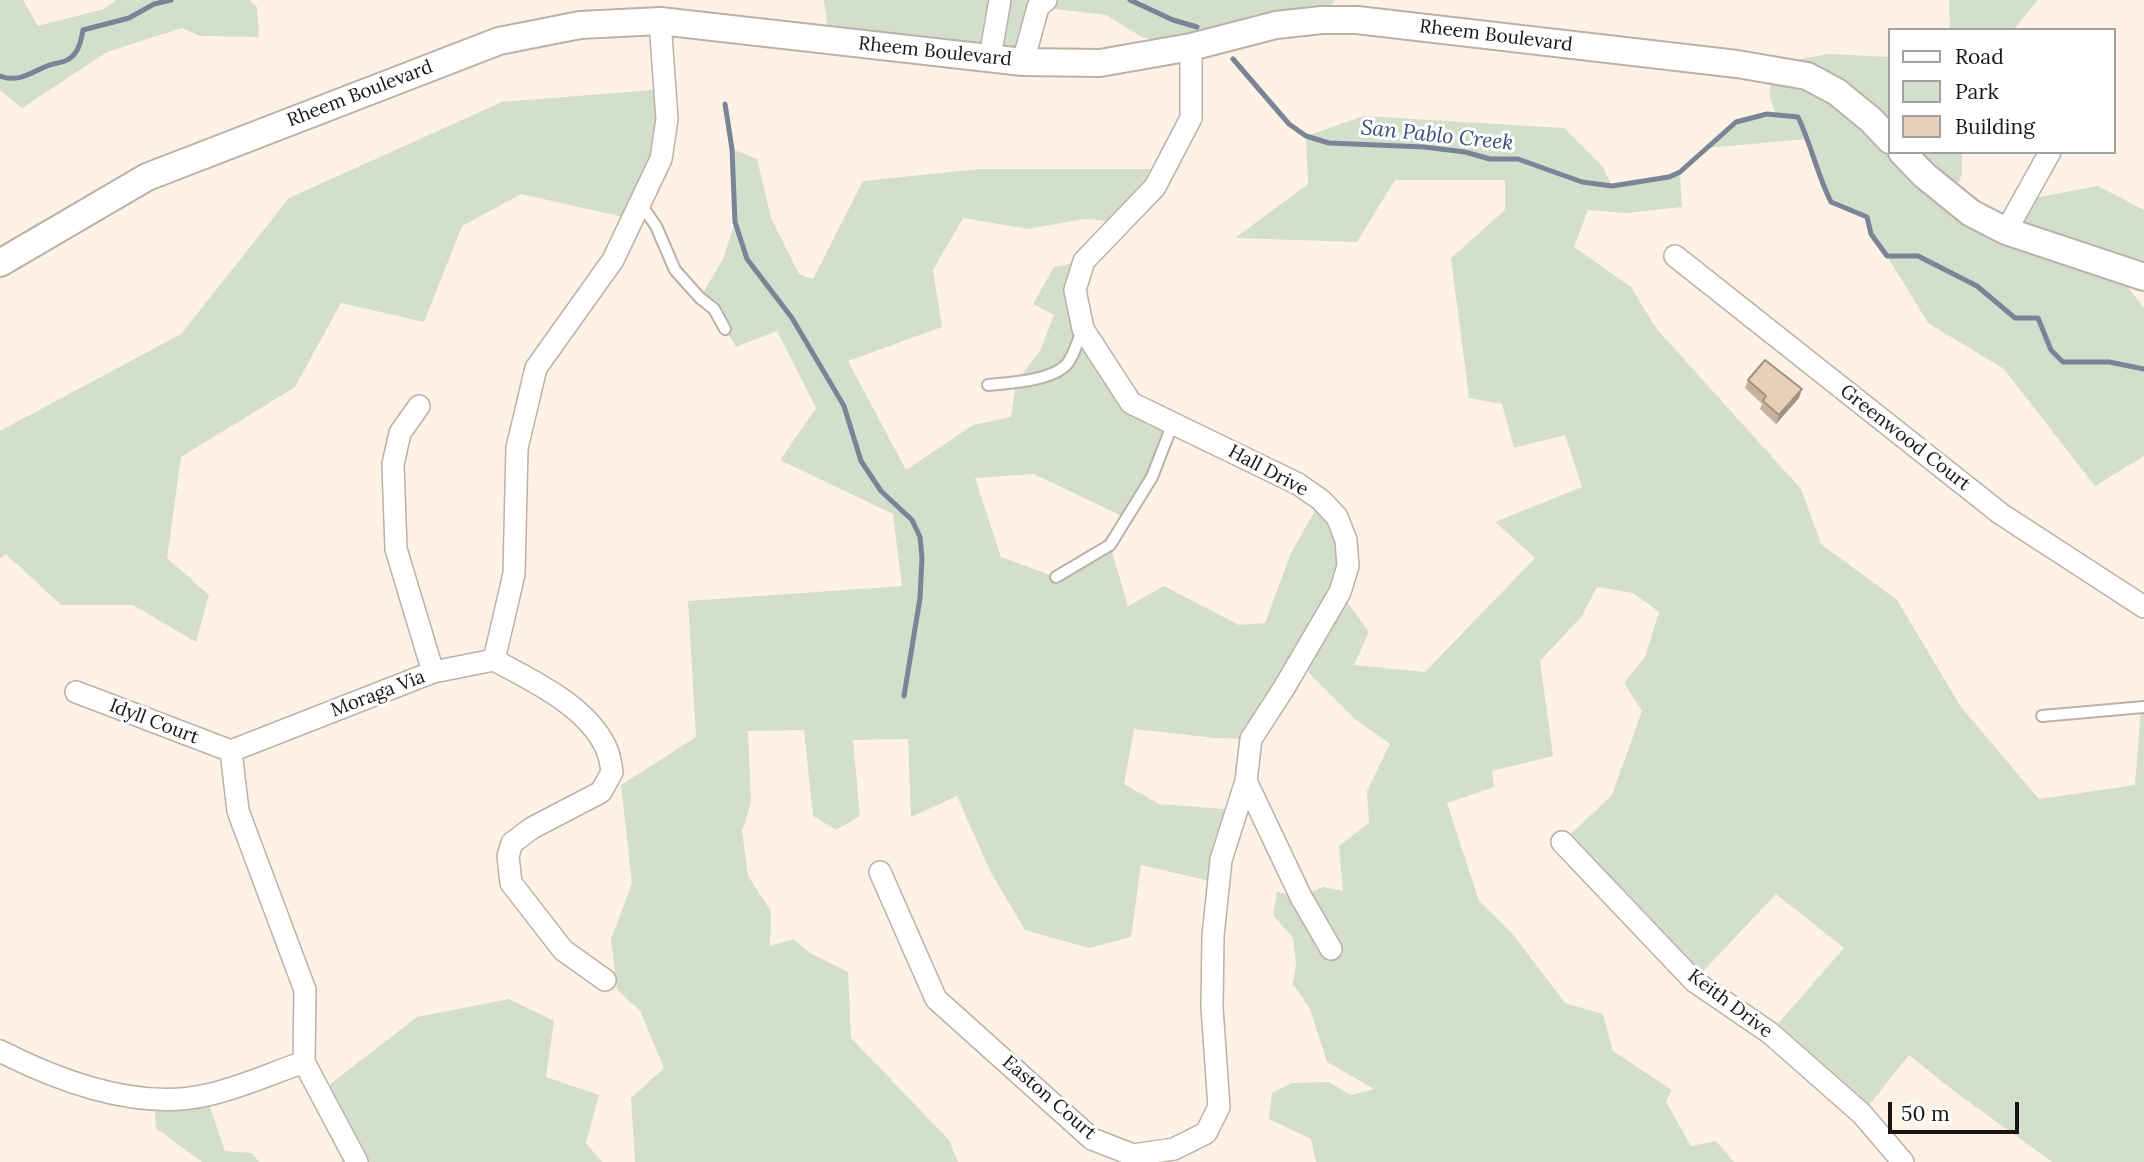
<!DOCTYPE html>
<style>
body{margin:0}
#map{position:relative;width:2144px;height:1162px;overflow:hidden;background:#fef2e7;font-family:Lora,serif}
canvas{display:block}
.legend{position:absolute;left:1888px;top:28px;width:228px;height:126px;box-sizing:border-box;background:#fff;border:2px solid #a3a1a0;margin:0;padding:9px 12px;list-style:none;font-size:21px;color:#191512}
.legend li{display:flex;align-items:center;gap:14px;height:35px}
.legend b{width:35px;border:2px solid #a3a1a0}
.scale{position:absolute;left:1888px;top:1102px;width:131px;height:32px;box-sizing:border-box;border:4px solid #191512;border-top:0;padding-left:9px;font-size:21px;line-height:24px;white-space:nowrap;color:#191512;-webkit-text-stroke:5px #fff;paint-order:stroke}
</style>
<div id="map">
<canvas width="2144" height="1162"></canvas>
<ul class="legend">
<li><b style="height:9px;background:#fff"></b>Road</li>
<li><b style="height:19px;background:#d4decc"></b>Park</li>
<li><b style="height:19px;background:#e8cfb8"></b>Building</li>
</ul>
<div class="scale">50 m</div>
</div>
<script>
const ctx = document.querySelector('canvas').getContext('2d');
ctx.lineJoin = 'round';
function fillPath(path, color) { ctx.fillStyle = color; ctx.fill(path, 'evenodd'); }
function stroke(path, color, width, dash) { ctx.strokeStyle = color; ctx.lineWidth = width; ctx.lineCap = dash ? 'butt' : 'round'; ctx.setLineDash(dash || []); ctx.stroke(path); }
function drawText(font, color, halo, rows, align = 'center') {
  ctx.font = font + ' Lora,serif'; ctx.lineWidth = 6; ctx.setLineDash([]); ctx.textBaseline = 'middle'; ctx.strokeStyle = halo; ctx.fillStyle = color; for (const [text, x, y, turn = 0] of rows) {
    ctx.save(); ctx.translate(x, y); ctx.rotate((+turn || 0) * Math.PI / 180); ctx.textAlign = isNaN(turn) ? turn : align; if (halo) ctx.strokeText(text, 0, 0); ctx.fillText(text, 0, 0); ctx.restore();
  }
}
fillPath(new Path2D(`
 M0 0H23L38 26 104 9 116 0H249L257 7 259 37 200 36 182 28 107 52 22 108 0 90Z
 M824 0H1335L1322 20 1191 47 1142 37 1106 15 1038 7 1023 62 829 40Z
 M1949 0H2038L2013 30H1950Z
 M1828 54 1890 57V152H1962V174L1952 198 2006 231 2023 200 2098 186 2144 210V277L2113 268 2144 308V456L2095 486 2004 369 1928 323 1887 256 1871 234 1867 217 1831 202 1819 177 1808 139 1706 148 1736 122 1776 115 1769 94 1771 82 1796 60Z
 M665 89 667 119 632 219 521 194 462 226 424 322 341 303 295 387 181 457 167 558 209 595 196 642 133 605H61L6 554 0 558V431L181 334 289 198 502 102Z
 M1364 116 1564 128 1602 166 1612 186 1680 172 1682 207 1627 213 1588 210 1574 247 1631 287 1655 327 1801 489 1821 544 1897 600 1961 707 2039 799 2135 785 2141 708 2144 701V1162H2052L1954 1091 1909 1055 1862 1114 1770 1033 1844 948 1776 894 1694 981 1562 842 1612 795 1642 711 1624 683 1645 657 1659 612 1633 593 1597 587 1582 616 1540 661 1553 756 1492 771 1494 787 1447 803 1479 901 1511 932 1565 1003 1603 1014 1613 1051 1672 1090 1666 1102 1691 1146 1716 1141 1734 1162H1316L1311 1139 1269 1119 1272 1093 1292 1083 1329 1082 1351 1095 1374 1089 1327 1062 1310 1009 1293 984 1296 964 1293 938 1273 915 1277 892 1300 897 1323 887 1343 891 1339 846 1369 823 1367 791 1390 744 1355 719 1299 663 1251 739 1215 738 1134 729 1124 784 1159 804 1237 810 1218 883 1141 865 1131 937 1089 948 1025 930 990 871 957 796 911 817 908 739 853 740 860 816 836 830 813 816 804 730 748 731 751 803 742 831 748 876 771 911 770 946 793 939 810 953 848 972 851 1038 949 1140 958 1162H635L631 1098 664 1068 640 1011 617 989 611 939 632 883 621 785 696 737 688 601 902 586 893 514 780 460 816 408 777 331 736 347 725 329 700 298 723 259 735 222 732 149 757 159 771 218 799 274 813 279 863 181 980 169H1165L1122 222 1084 219 1028 229 963 218 933 270 942 327 848 361 906 470 973 425 1011 417 1016 383 1041 349 1054 315 1033 304 1054 267 1084 261 1075 290 1131 403 1173 423 1126 518 1034 474 975 478 1001 557 1056 577 1110 545 1128 606 1164 586 1239 625 1265 623 1291 553 1321 500 1337 517 1340 592 1369 632 1354 665 1425 672 1535 558 1495 522 1582 487 1565 435 1514 448 1502 404 1469 398 1451 258 1505 210V180H1395L1357 242 1235 238 1308 184 1306 136Z
 M509 999 554 1021 546 1077 599 1095 586 1143 602 1162H341L349 1146 320 1092 417 1017Z
 M206 1096 225 1151 252 1153 259 1162H202L156 1128 154 1100Z`), '#d4decc');
stroke(new Path2D(`
 M1130 0 1173 20 1197 27
 M1233 59 1289 124 1306 136 1329 143 1424 147 1465 152 1490 159H1518L1582 182 1612 186 1669 177 1680 172 1736 122 1767 114 1798 117C1811 144 1817 174 1831 202L1867 217 1871 234 1887 256H1918L1977 286 2015 318H2038L2051 350 2063 362H2109L2144 369
 M0 76C19 83 30 73 47 66 54 63 63 63 69 59 79 52 81 41 83 30L129 18 154 4 171 0
 M725 104 732 149 735 222 747 259 792 318 844 406 861 461 881 491 912 520 920 537 922 558 920 598 904 696`), '#7b8496', 5);
const service = new Path2D(`
 M640 203 656 226 675 270 700 298 714 309 725 329
 M988 385C1008 383 1052 381 1067 364 1074 356 1078 339 1083 329
 M1056 577 1110 545 1152 477 1173 423
 M2042 716 2144 707`);
const minor = new Path2D(`
 M990 57 1000 0
 M1023 62 1038 7 1046 0
 M2006 231 2050 152
 M1675 256 2001 514 2144 607
 M419 406 400 433 393 464 396 549 433 672
 M494 660C533 681 589 707 607 750 610 757 611 765 612 772L601 792 532 828 512 843 508 856 511 883 563 950 605 980
 M76 692 231 751
 M231 751 433 672 494 660 514 574 517 448 536 368 613 260 661 159 667 119 660 21
 M231 751 238 811 305 990 304 1062 357 1162
 M1246 781 1301 897 1331 949
 M1562 842 1694 981 1770 1033 1862 1114 1903 1162
 M880 872 936 999 1092 1139 1133 1155 1174 1149 1206 1133 1219 1107 1212 1008 1213 936 1221 860 1246 781 1251 739 1284 688 1340 592 1348 566 1346 540 1337 517 1321 500 1298 484 1131 403 1083 329 1075 290 1084 261 1155 187 1191 118V47
 M0 1051C61 1082 138 1111 207 1095 240 1088 272 1073 304 1062`);
const tertiary = new Path2D(`
 M1902 152 1924 175 1971 213 2006 231 2144 277
 M0 263 147 177 499 41 580 25 660 21 1023 62 1100 63 1191 47 1276 25 1322 20H1357L1737 64 1807 76 1837 92 1871 120 1890 140`);
stroke(service, '#bcb1a7', 14);
stroke(minor, '#bcb1a7', 24);
stroke(tertiary, '#bcb1a7', 30);
stroke(service, '#fff', 10);
stroke(minor, '#fff', 21);
stroke(tertiary, '#fff', 26);
fillPath(new Path2D(`
 M1748 380 1799 398 1776 424 1760 409 1762 404 1745 388Z`), '#c8b29e');
fillPath(new Path2D(`
 M1802 389 1799 398 1776 424 1779 415Z`), '#a29181');
const building = new Path2D(`
 M1765 360 1802 389 1779 415 1763 401 1766 396 1748 380Z`);
fillPath(building, '#e8cfb8');
stroke(building, '#a29181', 2);
drawText('19px', '#191512', '#fff', [
 ["Rheem Boulevard",1496,36,7],
 ["Rheem Boulevard",935,52,6],
 ["Rheem Boulevard",360,94,-21],
 ["Greenwood Court",1905,438,38],
 ["Hall Drive",1268,471,28],
 ["Moraga Via",378,694,-21],
 ["Idyll Court",154,722,21],
 ["Keith Drive",1730,1004,37],
 ["Easton Court",1049,1098,41]
]);
drawText('italic 21px', '#3a4f77', '#fff', [
 ["San Pablo Creek",1437,136,6]
]);
</script>
